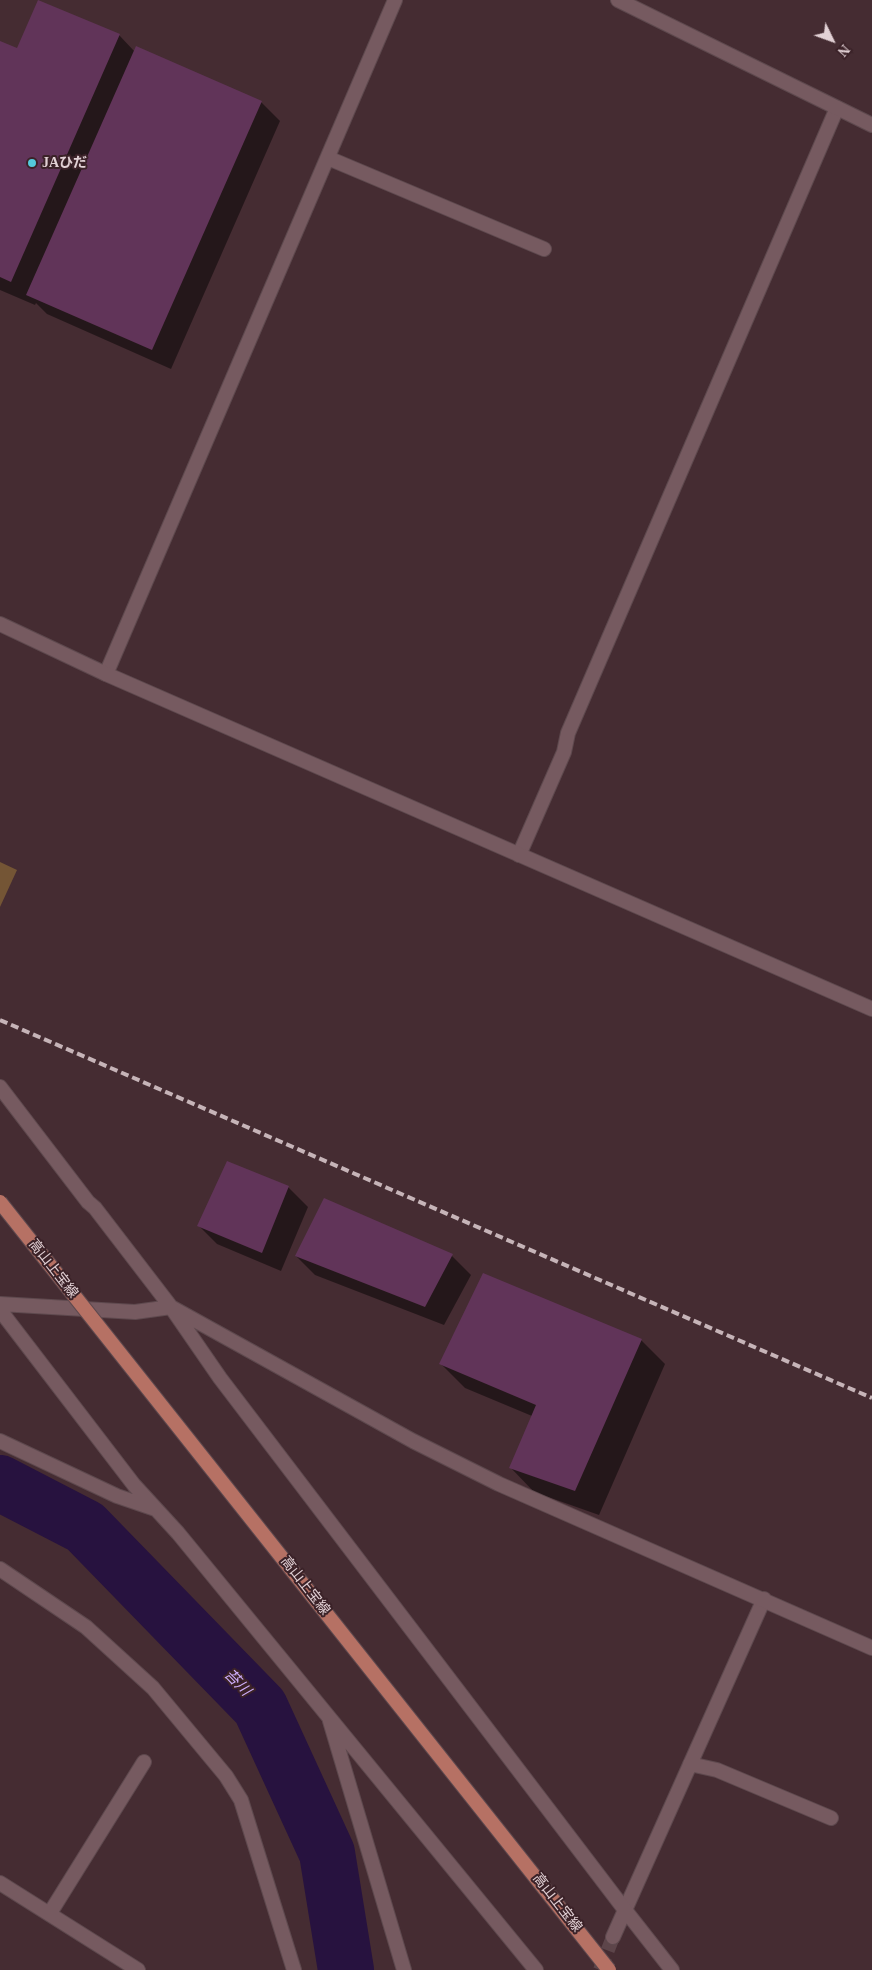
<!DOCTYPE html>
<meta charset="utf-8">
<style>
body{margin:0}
#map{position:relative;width:872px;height:1970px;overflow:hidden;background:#452c32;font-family:"Times New Roman",serif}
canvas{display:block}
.north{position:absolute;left:807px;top:15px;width:50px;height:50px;-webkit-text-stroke:4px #3b2228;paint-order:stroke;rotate:132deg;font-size:14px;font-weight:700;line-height:20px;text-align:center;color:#e2d1d5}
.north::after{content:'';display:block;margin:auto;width:18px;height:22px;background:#e2d1d5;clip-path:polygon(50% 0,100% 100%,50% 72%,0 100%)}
</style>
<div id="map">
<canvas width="872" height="1970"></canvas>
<div class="north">N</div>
</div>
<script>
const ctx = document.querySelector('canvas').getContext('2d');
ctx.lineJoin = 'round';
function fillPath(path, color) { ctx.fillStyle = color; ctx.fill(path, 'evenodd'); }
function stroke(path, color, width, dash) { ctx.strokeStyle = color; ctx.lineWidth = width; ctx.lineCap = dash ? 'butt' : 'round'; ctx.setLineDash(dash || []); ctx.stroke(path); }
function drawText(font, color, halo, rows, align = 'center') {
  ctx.font = font + ' "Times New Roman","Noto Sans JP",serif'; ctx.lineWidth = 4; ctx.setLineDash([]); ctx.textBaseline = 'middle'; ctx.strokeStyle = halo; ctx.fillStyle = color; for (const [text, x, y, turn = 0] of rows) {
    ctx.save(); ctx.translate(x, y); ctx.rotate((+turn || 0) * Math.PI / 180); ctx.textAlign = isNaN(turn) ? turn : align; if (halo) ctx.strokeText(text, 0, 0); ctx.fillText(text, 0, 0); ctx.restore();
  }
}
fillPath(new Path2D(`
 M0 862 17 870 0 907Z`), '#745535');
fillPath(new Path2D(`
 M119 35 135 52 261 102 280 121 171 369 47 314 36 303 35 305 0 290V42L17 50Z
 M228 1162 288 1187 308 1207 281 1271 217 1244 198 1225Z
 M296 1256H452L471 1275 444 1325 315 1275Z
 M641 1340 665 1364 599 1515 534 1492 510 1467 532 1416 465 1388 441 1364Z`), '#0007');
stroke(new Path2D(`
 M0 1483 85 1527 260 1707 327 1853 346 1970`), '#27123f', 56);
fillPath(new Path2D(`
 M38 0 120 34 11 282 0 277V41L17 48Z
 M136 46 262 101 152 350 26 295Z
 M227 1161 289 1186 262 1253 197 1226Z
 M324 1198 453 1254 425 1307 295 1256Z
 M483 1273 642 1339 575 1491 509 1468 536 1405 439 1364Z`), '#613459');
stroke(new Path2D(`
 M600 1970 613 1937`), '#5d454a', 14, [14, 7]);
const service = new Path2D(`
 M690 1764 717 1770 831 1818
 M0 1883 138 1970
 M625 1910 764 1599
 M50 1913 144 1762`);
const minor = new Path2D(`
 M328 158 544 249
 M106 674 395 0
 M519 855 564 752 568 733 837 108
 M0 1087 88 1202 95 1208 171 1307 220 1378 625 1910 672 1970
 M0 1304 135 1312 171 1307 413 1441 499 1484 872 1648
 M0 1310 134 1485 178 1533 536 1970
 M0 1441 117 1496 155 1509
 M0 1569 86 1627 153 1688 226 1776 241 1800 294 1970
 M330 1721 404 1970
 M613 1937 625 1910`);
const tertiary = new Path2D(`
 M618 0 872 125
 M0 624 106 674 872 1009`);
stroke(service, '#5e494e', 16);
stroke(minor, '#5e494e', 16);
stroke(tertiary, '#5e494e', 16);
stroke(service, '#765a60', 14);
stroke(minor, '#765a60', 14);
stroke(tertiary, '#765a60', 14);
stroke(new Path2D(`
 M0 1020 872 1398`), '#c6b4b8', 4, [8, 4]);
const primaryBridge = new Path2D(`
 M0 1202 609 1970`);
stroke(primaryBridge, '#5e494e', 16, []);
stroke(primaryBridge, '#b67164', 14);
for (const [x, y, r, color] of [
 [32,163,5,"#54cadc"]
]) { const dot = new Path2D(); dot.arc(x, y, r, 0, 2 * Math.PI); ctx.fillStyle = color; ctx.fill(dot); stroke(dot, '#3b2228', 2); }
drawText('bold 14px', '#e2d1d5', '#3b2228', [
 ["JAひだ",42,163]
], 'left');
drawText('14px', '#e2d1d5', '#3b2228', [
 ["高山上宝線",53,1269,52],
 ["高山上宝線",305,1586,52],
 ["高山上宝線",557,1903,52]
]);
drawText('italic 15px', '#ceaefc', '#3b2228', [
 ["苔川",237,1683,46]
]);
</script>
